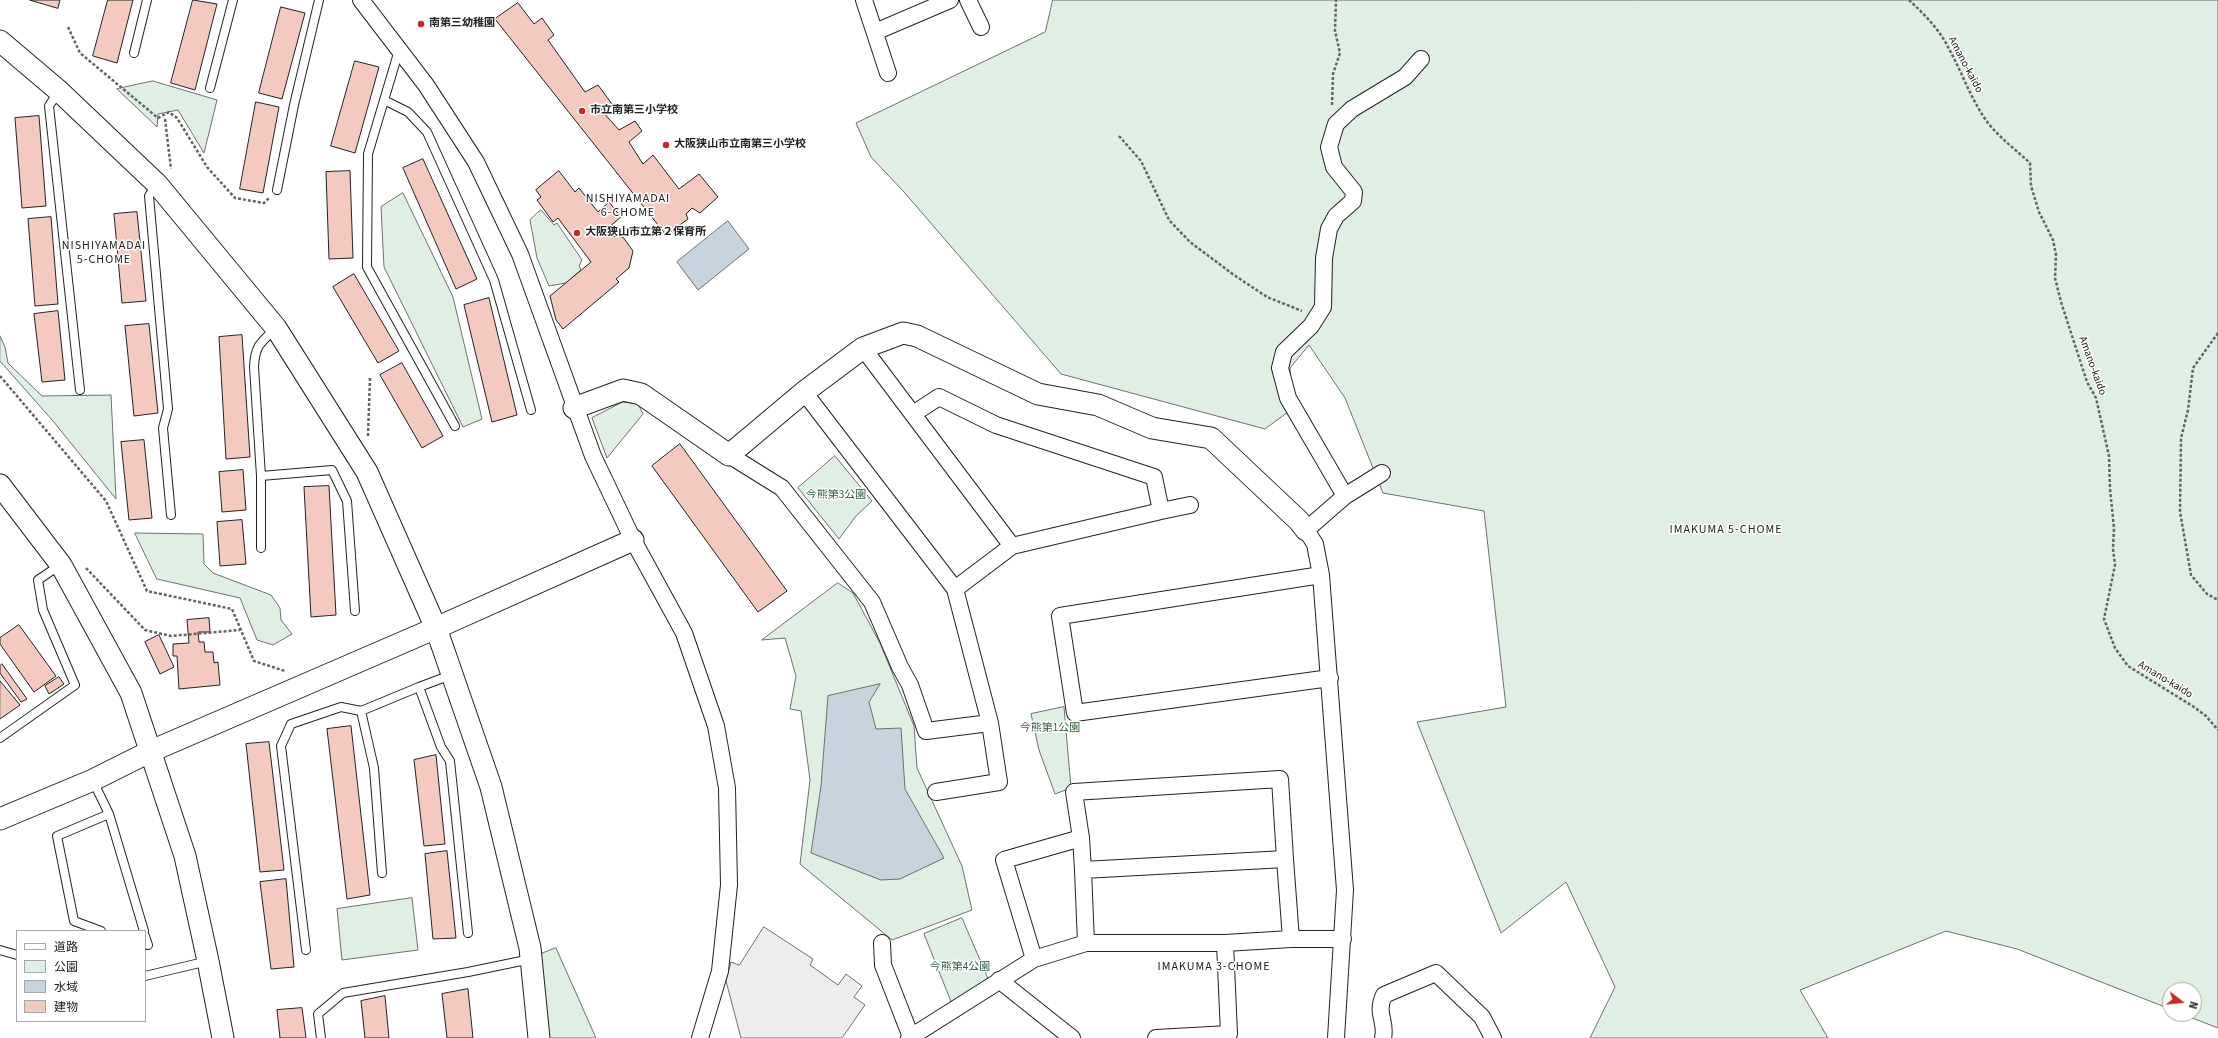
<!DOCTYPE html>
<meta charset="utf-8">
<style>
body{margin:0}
#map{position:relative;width:2218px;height:1038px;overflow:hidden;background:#fff;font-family:"Source Sans 3","Noto Sans JP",sans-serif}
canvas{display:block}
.legend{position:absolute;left:16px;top:930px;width:130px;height:92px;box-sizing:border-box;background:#fff;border:1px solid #a7a7a7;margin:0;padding:5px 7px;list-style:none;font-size:12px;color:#222}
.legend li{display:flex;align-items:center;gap:8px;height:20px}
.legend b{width:20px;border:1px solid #a7a7a7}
.north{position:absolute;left:2162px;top:982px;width:40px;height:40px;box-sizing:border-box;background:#fff;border:1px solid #a7a7a7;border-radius:50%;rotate:106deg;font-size:11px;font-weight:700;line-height:16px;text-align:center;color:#222}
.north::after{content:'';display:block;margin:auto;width:14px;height:18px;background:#c62828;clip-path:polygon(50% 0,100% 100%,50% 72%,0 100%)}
</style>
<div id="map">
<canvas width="2218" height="1038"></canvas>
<ul class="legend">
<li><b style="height:5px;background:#fff"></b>道路</li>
<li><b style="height:11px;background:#e0efe3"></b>公園</li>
<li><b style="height:11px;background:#c7d3dd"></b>水域</li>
<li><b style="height:11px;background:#f3c9c0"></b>建物</li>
</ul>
<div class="north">N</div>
</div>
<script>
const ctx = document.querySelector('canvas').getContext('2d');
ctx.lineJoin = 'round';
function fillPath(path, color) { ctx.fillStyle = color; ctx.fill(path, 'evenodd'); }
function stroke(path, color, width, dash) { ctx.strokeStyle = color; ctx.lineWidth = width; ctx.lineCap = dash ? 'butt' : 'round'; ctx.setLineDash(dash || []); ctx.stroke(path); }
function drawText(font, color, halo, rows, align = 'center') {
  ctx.font = font + ' "Source Sans 3","Noto Sans JP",sans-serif'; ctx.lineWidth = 3; ctx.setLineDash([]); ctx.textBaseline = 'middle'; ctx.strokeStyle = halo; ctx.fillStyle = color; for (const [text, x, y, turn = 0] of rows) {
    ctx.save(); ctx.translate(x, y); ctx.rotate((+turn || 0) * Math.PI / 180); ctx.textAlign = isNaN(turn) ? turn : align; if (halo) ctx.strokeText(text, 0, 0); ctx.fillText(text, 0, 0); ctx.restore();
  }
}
const green = new Path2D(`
 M1053 0H2218V1028L2182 1014H2194V990H2170V1009L2017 949 1946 931 1800 990 1828 1038H1590L1615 987 1566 882 1501 933 1417 722 1506 707 1484 511 1383 493 1345 398 1309 345 1290 368 1292 409 1265 429 1061 374 904 192 871 157 856 123 1045 32Z
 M153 81 217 100 204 153 178 110 158 114 157 127 117 89Z
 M403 193 453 297 482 419 463 427 384 267 381 207Z
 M541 210 554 225 557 223 582 260 579 266 581 270 566 283 549 286 537 258 530 220Z
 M0 336 5 347 8 363 42 396 111 395 116 499 53 421 0 361Z
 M623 402 638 404 643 414 607 458 592 418Z
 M835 456 872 501 856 516 839 539 798 488Z
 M135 533 203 534 204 564 213 573 271 595 280 608 281 620 292 634 273 645 257 640 240 598 157 579Z
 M838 583 853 593 880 643 914 726 917 768 962 866 972 910 892 940 800 864 810 780 801 711 790 709 796 676 785 638 762 640Z
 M1064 707 1071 788 1055 794 1039 750 1031 714Z
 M412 898 418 950 342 960 337 909Z
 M962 918 989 981 952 1004 924 934Z
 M556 948 596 1038H547L541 954Z`);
fillPath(green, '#e0efe3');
stroke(green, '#6f6f6f', 1);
const parking = new Path2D(`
 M764 927 813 959 810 965 838 985 846 974 862 986 854 997 865 1005 842 1038H741L726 981 731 962 739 965Z`);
fillPath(parking, '#ededed');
stroke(parking, '#6f6f6f', 1);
const water = new Path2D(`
 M728 221 749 249 698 290 677 262Z
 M880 684 869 702 876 729 901 728 905 789 944 858 900 879 881 880 811 853 821 786 828 696Z`);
fillPath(water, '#c7d3dd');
stroke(water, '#6f6f6f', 1);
const building = new Path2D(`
 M30 0H60L58 8Z
 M108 0H133L117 63 93 56Z
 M193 0 217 4 195 90 171 83Z
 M518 3 534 24 542 18 554 35 548 40 585 92 598 85 612 104 601 110 619 130 635 121 642 131 629 142 643 164 653 155 679 189 699 174 718 197 700 213 692 208 686 214 688 219 666 235 495 19Z
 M281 7 305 13 282 99 259 93Z
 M355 61 379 67 355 153 331 146Z
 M256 102 279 107 263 193 240 189Z
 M39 116 46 206 22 208 15 118Z
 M423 159 477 279 456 289 403 168Z
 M350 171 353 258 329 259 326 172Z
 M559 171 575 192 579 188 598 212 609 202 621 217 609 227 612 230 608 234 610 236 623 237 633 251 629 268 616 279 619 282 563 329 556 320 550 296 591 262 558 218 553 222 537 200 541 197 536 190Z
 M137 212 146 301 122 303 114 214Z
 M51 217 58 304 35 306 28 219Z
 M354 274 399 351 378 363 333 287Z
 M489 298 517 415 492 422 464 305Z
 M58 311 65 380 42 382 34 314Z
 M149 324 158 413 134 416 125 326Z
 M242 335 250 457 226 459 219 337Z
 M402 363 443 436 422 448 380 375Z
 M144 440 152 518 129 520 121 442Z
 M680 444 787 591 758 612 652 466Z
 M243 470 246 510 222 512 219 472Z
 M329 486 336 615 311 617 304 487Z
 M242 520 246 564 220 566 217 522Z
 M209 618 210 632H198L199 642H204L205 652H213L214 663 218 662 220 685 179 689 177 656H173V644L189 643 187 620Z
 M19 625 56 676 34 692 0 644V638Z
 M159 635 174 667 160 674 145 642Z
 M2 664 27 699 21 702 0 673V666Z
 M59 677 64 684 49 694 45 686Z
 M0 681 20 705 0 719Z
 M351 726 370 895 347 899 327 729Z
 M269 742 284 870 260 872 246 744Z
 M436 755 445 844 424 846 414 760Z
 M447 851 456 938 433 939 425 854Z
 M286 879 294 967 271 969 260 882Z
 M468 989 473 1038H447L442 994Z
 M385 996 389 1038H365L361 1001Z
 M302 1008 306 1038H280L277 1010Z`);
fillPath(building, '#f3c9c0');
stroke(building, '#222', 1);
const service = new Path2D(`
 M399 50 368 154 367 267 455 426
 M134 53 147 0
 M210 88 233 0
 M58 92 49 106 80 390
 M384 100 408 112 427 132 494 280 531 410
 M156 184 149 196 168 409 163 428 171 515
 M277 190 294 105 319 0
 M261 476 332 470 347 501 355 611
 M261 548V476L254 367C255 346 260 343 275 329
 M451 675 419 687 441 747 450 761 468 933
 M0 738 75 685 43 610 38 580 60 565
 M93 781 109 814 144 931
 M382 873 374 768 361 711 419 687
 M101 931 74 921 57 836 109 814
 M145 936 148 945
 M0 950 17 955
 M306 950 281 746 291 724 341 707 361 711
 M145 976 208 961
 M321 1038 318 1014 343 993 468 972 531 959`);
const minor = new Path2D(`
 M361 0 426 85 476 162 520 254 593 456 633 540 684 633 716 726 727 788 729 885 720 971 700 1038
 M864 0 888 73
 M968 0 981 27
 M875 32 950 0
 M863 348 1012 546 1161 511 1154 477 996 425 939 397 913 414
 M804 392 955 589 990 723
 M729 455 782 488 872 602 900 667 910 685 926 731 990 723 999 782 936 792
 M1345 496 1288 398 1280 368 1284 352 1311 326 1323 307 1324 258 1329 229 1336 216 1353 201 1354 192 1334 167 1329 147 1336 124 1352 109 1405 77 1421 59
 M1161 511 1190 505
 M1321 575 1060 616 1075 713 1330 678
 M955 589 1012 546
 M1083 870 1081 838 1074 792 1280 779 1285 859
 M882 943 883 965 911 1037
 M1086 943 1083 870 1285 859 1291 939
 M1034 959 1004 860 1081 838
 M999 980 1072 1038
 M909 1038 1034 959 1086 943H1225L1291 939H1343
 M1156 1038 1229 1034 1225 943
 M1336 1038 1345 890 1321 575 1315 544 1306 530 1345 496 1382 473
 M1383 1038C1387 1021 1375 1014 1384 995L1436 973 1482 1017 1493 1038`);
const tertiary = new Path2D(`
 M0 41 59 91 157 184 276 328 367 472 436 628 491 787 530 948 539 1038
 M574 408 623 390 641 394 729 455 804 392 863 348 903 333 917 336 1038 394 1098 405 1152 428 1211 438 1299 521 1306 530
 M0 485 61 565 131 693 185 856 208 961 223 1038
 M0 819 93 780 149 752 436 628 633 540`);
stroke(service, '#222', 10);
stroke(minor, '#222', 18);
stroke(tertiary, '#222', 23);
stroke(new Path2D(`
 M1909 0C1924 14 1939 29 1948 47 1962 72 1971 100 1988 123 2000 138 2016 150 2030 163L2031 186 2039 212 2053 240 2056 255 2055 278 2061 302 2087 382 2096 398 2109 456 2110 489 2114 528 2113 549 2115 565 2104 619 2115 648 2128 666 2194 707 2206 716 2218 730
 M68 27 80 53 158 118 169 112 177 118 207 167 235 198 264 203 269 198
 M1332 105 1333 74 1340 53 1335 31 1336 0
 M165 119 171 169
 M1119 136 1141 161 1169 220 1190 242 1234 275 1267 297 1302 311
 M2218 333 2193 368 2188 410 2181 438 2180 512 2191 575 2207 594 2218 600
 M0 376 106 501 147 591 232 609 254 661 285 671
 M368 436 370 377
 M86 568 145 630 171 636 240 630`), '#646464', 2.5, [3, 2]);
stroke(service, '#fff', 8);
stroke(minor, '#fff', 16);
stroke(tertiary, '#fff', 21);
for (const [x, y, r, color] of [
 [421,24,4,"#c62828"],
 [582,111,4,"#c62828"],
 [666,145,4,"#c62828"],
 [577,233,4,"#c62828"]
]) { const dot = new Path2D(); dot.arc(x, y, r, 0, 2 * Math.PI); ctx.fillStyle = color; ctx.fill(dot); stroke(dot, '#fff', 1.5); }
drawText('bold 11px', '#222', '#fff', [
 ["南第三幼稚園",429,24],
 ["市立南第三小学校",590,111],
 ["大阪狭山市立南第三小学校",674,145],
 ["大阪狭山市立第２保育所",585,233]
], 'left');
drawText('11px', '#222', '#fff', [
 ["Amano-kaido",1965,65,62],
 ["Amano-kaido",2092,366,70],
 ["Amano-kaido",2165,680,31]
]);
drawText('11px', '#2f5e38', '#fff', [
 ["今熊第3公園",836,496],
 ["今熊第1公園",1050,729],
 ["今熊第4公園",960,968]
]);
ctx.letterSpacing = '1px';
drawText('12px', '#222', '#fff', [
 ["NISHIYAMADAI",628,199],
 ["6-CHOME",628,213],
 ["NISHIYAMADAI",104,246],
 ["5-CHOME",104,260],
 ["IMAKUMA 5-CHOME",1726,530],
 ["IMAKUMA 3-CHOME",1214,967]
]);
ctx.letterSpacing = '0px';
</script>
